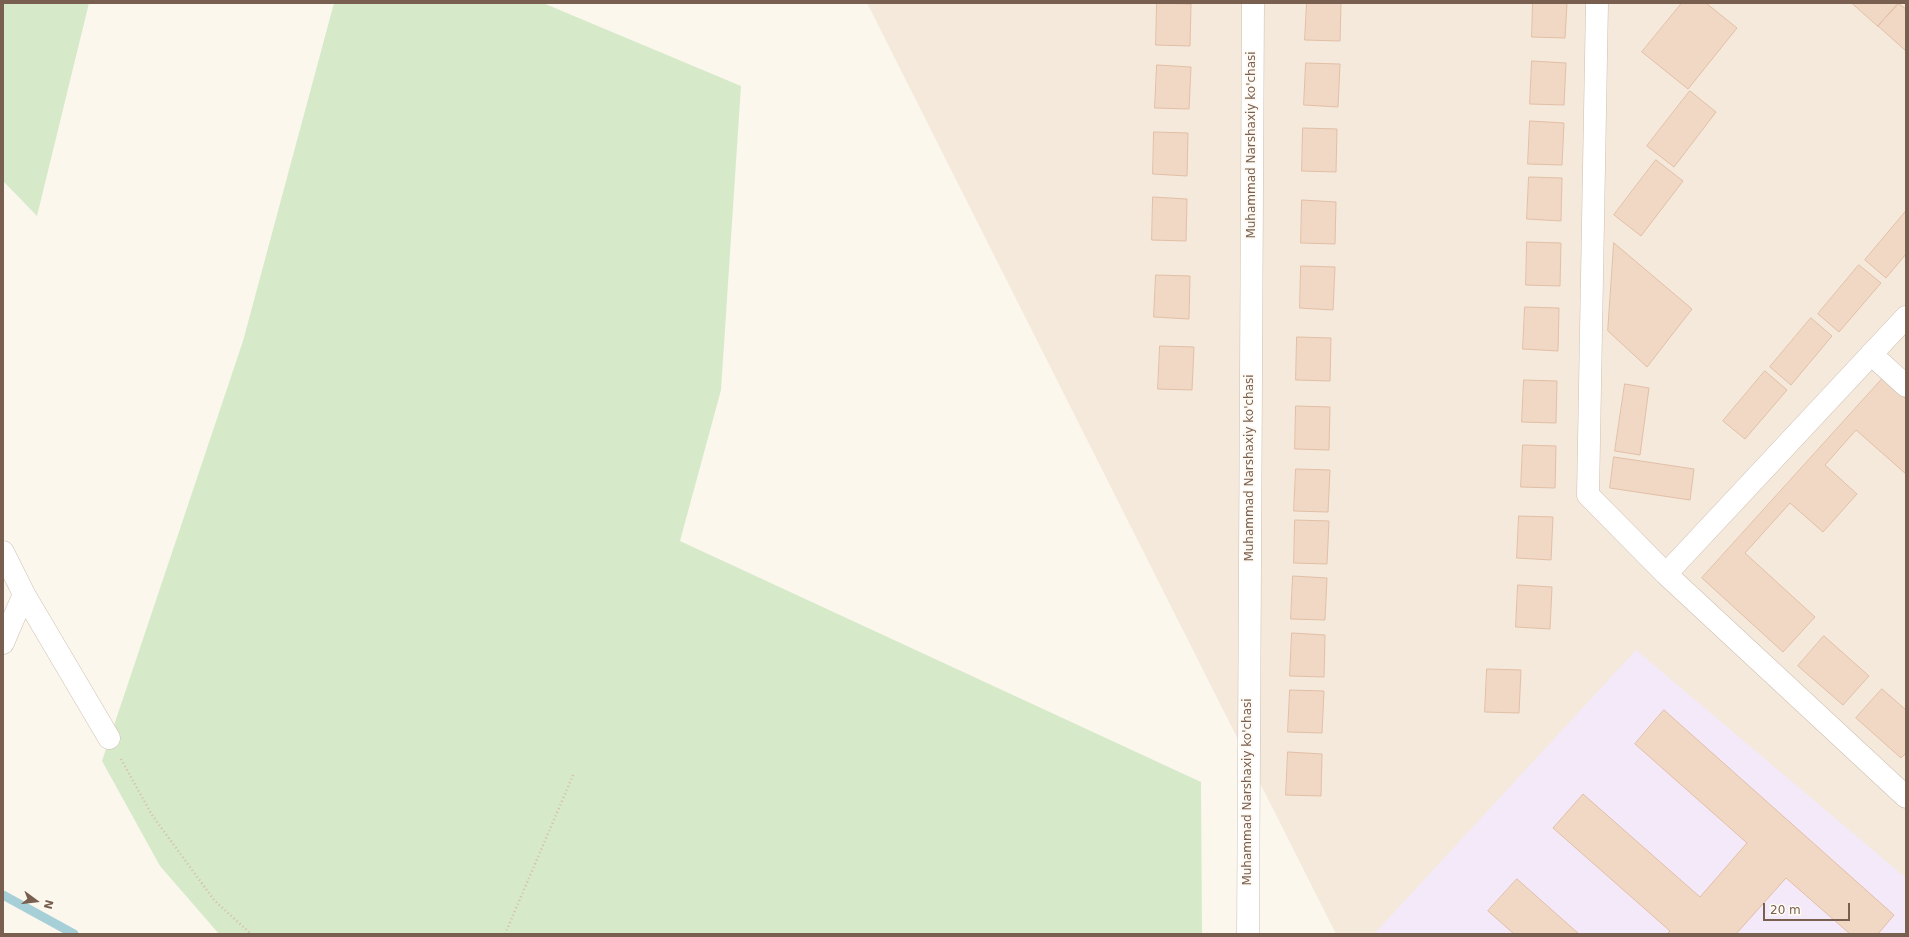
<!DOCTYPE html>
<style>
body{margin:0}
#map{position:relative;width:1909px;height:937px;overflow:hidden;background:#fcf7ed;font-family:"DejaVu Sans",sans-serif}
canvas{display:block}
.frame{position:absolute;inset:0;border:4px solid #785f4f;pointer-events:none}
.north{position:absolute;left:16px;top:881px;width:40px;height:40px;-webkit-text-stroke:3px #fefaf3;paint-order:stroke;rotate:105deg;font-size:11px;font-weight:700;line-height:16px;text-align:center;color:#785f4f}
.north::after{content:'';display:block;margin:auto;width:14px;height:18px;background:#785f4f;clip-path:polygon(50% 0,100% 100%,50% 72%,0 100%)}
.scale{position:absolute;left:1763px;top:903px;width:87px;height:18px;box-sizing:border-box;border:2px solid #785f4f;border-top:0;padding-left:5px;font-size:12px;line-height:14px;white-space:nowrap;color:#785f4f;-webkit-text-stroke:3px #fefaf3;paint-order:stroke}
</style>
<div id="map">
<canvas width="1909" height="937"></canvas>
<div class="frame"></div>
<div class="north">N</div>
<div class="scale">20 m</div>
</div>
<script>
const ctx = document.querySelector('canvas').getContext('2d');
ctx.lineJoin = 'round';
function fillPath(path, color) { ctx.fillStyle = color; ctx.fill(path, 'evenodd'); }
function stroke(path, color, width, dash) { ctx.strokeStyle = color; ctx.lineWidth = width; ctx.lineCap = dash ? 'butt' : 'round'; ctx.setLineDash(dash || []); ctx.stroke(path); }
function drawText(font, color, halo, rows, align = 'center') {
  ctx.font = font + ' "DejaVu Sans",sans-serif'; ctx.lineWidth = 3.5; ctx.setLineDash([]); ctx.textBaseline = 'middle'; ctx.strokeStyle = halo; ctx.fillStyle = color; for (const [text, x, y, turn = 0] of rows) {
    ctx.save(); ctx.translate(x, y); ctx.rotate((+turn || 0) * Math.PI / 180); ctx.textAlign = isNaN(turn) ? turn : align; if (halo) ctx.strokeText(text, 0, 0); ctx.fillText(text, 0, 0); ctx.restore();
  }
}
fillPath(new Path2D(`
 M867 3H1906V934H1336Z`), '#f4e9db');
fillPath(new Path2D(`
 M1636 650 1906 878V934H1374Z`), '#f4e9f9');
fillPath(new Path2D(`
 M3 3H89L37 216 3 181Z
 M334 3H543L741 86 721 390 680 541 1201 782 1202 934H219L160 866 102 761 243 341Z`), '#d6eaca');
stroke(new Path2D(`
 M3 895 74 934`), '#a7cfd8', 9);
const building = new Path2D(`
 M1157 3 1191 4 1190 46 1156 45Z
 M1307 3H1341L1340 41 1305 40Z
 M1533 3H1567L1565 38 1532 37Z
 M1682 3H1706L1737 28 1688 89 1642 52Z
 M1852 3H1898L1878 26Z
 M1899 4 1906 9V51L1878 26Z
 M1532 61 1566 63 1564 105 1530 104Z
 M1306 63 1340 64 1338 107 1304 105Z
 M1157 65 1191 67 1189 109 1155 108Z
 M1690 91 1716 112 1674 167 1647 146Z
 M1530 121 1564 123 1562 165 1528 164Z
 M1303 128 1337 129 1336 172 1302 171Z
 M1154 132 1188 133 1187 176 1153 174Z
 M1656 160 1683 181 1641 236 1614 215Z
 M1529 177 1562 178 1561 221 1527 219Z
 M1153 197 1187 199 1186 241 1152 240Z
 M1302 200 1336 202 1335 244 1301 243Z
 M1906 211V254L1886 278 1865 260Z
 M1527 242 1561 243 1560 286 1526 285Z
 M1614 243 1692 309 1647 367 1608 331Z
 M1859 265 1881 283 1839 332 1818 314Z
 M1301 266 1335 267 1333 310 1300 308Z
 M1156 275 1190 276 1189 319 1154 317Z
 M1525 307 1559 308 1558 351 1523 349Z
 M1811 318 1832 336 1791 385 1770 367Z
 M1297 337 1331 338 1330 381 1296 380Z
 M1160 346 1194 347 1192 390 1158 389Z
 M1765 371 1787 390 1745 439 1723 421Z
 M1883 378 1906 399V474L1856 430 1825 465 1857 494 1823 532 1790 503 1745 553 1815 617 1783 652 1702 578Z
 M1524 380 1557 381 1556 423 1522 422Z
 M1625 384 1649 388 1640 455 1615 451Z
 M1296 406 1330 407 1329 450 1295 449Z
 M1523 445 1556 446 1555 488 1521 487Z
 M1614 457 1694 469 1690 500 1610 488Z
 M1296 469 1330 470 1328 512 1294 511Z
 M1519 516 1553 517 1551 560 1517 558Z
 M1295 520 1329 521 1327 564 1294 563Z
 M1293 576 1327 578 1325 620 1291 619Z
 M1518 585 1552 587 1550 629 1516 627Z
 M1292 633 1325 635 1324 677 1290 676Z
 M1824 636 1869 676 1843 705 1798 666Z
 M1487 669 1521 670 1519 713 1485 712Z
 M1882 689 1906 710V753L1901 758 1856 718Z
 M1290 690 1324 691 1322 733 1288 732Z
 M1664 710 1894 915 1878 934H1850L1786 878 1736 934H1667L1670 931 1553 828 1583 794 1700 897 1747 843 1635 744Z
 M1288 752 1322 754 1321 796 1286 795Z
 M1517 879 1579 934H1514L1488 911Z`);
fillPath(building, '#f1d8c5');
stroke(building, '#e3bfa6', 1);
const street = new Path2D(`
 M1597 3 1588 495 1666 574 1906 797
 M1871 354 1906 386
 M3 552 24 594 109 738
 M1666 574 1906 317
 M3 643 24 594
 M1248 934 1253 3`);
stroke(street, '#cfbfb1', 23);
stroke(new Path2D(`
 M121 759 152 815 214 900 251 934
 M505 934 574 773`), '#d7bba7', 2.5, [1, 3]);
stroke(street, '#fff', 22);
drawText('12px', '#785f4f', '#fefaf3', [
 ["Muhammad Narshaxiy ko'chasi",1252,145,-90],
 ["Muhammad Narshaxiy ko'chasi",1250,468,-90],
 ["Muhammad Narshaxiy ko'chasi",1248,792,-90]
]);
</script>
